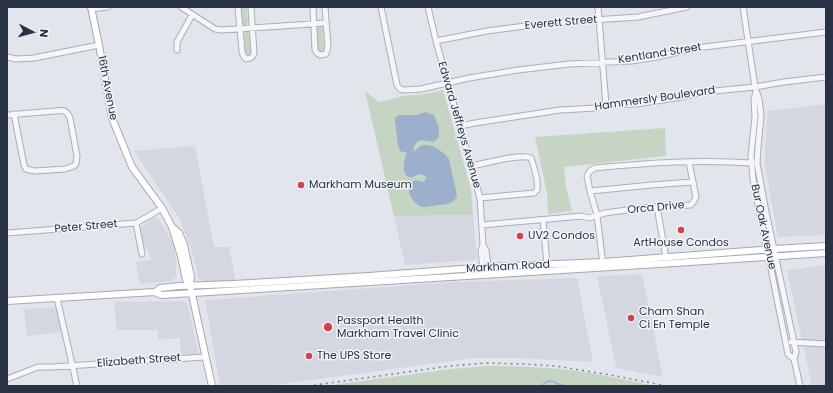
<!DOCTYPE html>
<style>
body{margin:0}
#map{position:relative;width:833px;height:393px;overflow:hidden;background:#e2e5eb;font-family:Poppins,sans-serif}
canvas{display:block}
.frame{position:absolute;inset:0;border:8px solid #293144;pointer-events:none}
.north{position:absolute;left:12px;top:12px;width:40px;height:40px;-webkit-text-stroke:3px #f2f4f8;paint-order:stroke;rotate:96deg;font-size:11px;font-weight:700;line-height:16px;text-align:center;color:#293144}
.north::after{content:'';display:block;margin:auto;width:14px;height:18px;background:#293144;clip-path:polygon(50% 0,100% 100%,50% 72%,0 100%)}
</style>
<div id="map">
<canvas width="833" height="393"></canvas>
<div class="frame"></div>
<div class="north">N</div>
</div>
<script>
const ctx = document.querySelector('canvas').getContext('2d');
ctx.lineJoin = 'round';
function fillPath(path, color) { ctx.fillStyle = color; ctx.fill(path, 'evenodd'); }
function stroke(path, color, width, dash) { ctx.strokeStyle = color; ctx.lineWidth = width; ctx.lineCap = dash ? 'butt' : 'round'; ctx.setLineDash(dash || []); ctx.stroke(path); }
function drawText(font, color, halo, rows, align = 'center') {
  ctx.font = font + ' Poppins,sans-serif'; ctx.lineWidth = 3; ctx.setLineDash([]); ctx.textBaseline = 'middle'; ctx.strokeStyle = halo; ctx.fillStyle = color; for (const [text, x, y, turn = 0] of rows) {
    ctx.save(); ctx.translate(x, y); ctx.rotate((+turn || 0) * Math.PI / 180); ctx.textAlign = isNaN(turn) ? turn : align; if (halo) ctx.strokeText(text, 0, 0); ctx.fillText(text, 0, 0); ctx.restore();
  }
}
fillPath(new Path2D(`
 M826 104V235L778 237 765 166V146L768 111Z
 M195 146 214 247H229L236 282 209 283 202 280 198 278 195 263 190 245 179 218 134 151Z
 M473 215 477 258 475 260 405 265 394 216Z
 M155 217 158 218 173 243 177 265 175 266 177 276 172 281 140 284 136 262 151 260 148 250 143 247 140 228Z
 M826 265V386H812L787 270Z
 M642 274 663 377 616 368 597 276Z
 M577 278 593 362 517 358H474L268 386H220L205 300 454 282Z
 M182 301 187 303 199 355 181 358 180 338 158 339V330H117L114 302Z
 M58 307 62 332 27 336 24 309Z`), '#d4d7e0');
fillPath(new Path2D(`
 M241 7H247L248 22 247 25H244L242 22Z
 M318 26H321L323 28 324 48 323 52 319 51 318 49 317 29V27Z
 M245 32H248L249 34 251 52 250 55 249 56 246 55 245 52 244 34Z
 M443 90 471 189 473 215 394 216 365 91 379 102 403 96 426 94Z
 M665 128 666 156 564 167 566 187 572 211 548 214 547 193 535 137Z
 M488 366C515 366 543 367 570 370 599 374 627 380 655 386H324L452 369Z`), '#c6d5c3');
fillPath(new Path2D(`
 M425 112 434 115 439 128V137L434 142 421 140 418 141C415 144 413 147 414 151 417 150 418 147 421 146 429 141 445 153 449 159L457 196C454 203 448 204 442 205 436 205 428 207 423 207 411 205 403 184 414 181 417 180 420 181 423 182L426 179V177L422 174C418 174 413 178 409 177 404 176 403 167 404 163 404 159 406 156 407 153L400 151 398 145 395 121V118L399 115H417Z`), '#9cafcc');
stroke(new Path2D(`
 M542 386C545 381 550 380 555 382 556 383 557 384 558 384 560 385 563 385 565 386`), '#9cafcc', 1.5);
const minor = new Path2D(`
 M181 7 215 29 222 30 326 23
 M238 7 242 51 243 55 246 59C250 59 252 58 254 54L251 7
 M313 7 315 50 317 53 320 55 326 54 328 46 325 7
 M381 7 397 85 400 89 404 90 421 89 469 78 518 70 569 64 632 61 657 57 696 48 826 32
 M428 7 436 41 480 198 483 245 486 250 489 274
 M598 7 606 105
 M743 7 755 87 759 99 761 116 758 147 757 163 766 212 796 352 794 359 800 386
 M91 9 108 7
 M436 41 487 31 548 23 638 17 687 7
 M177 50V42L192 15
 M7 57 16 59 34 58 99 45
 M756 92 754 99 755 117 751 155 753 179 788 354 794 359
 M7 115 55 111C63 110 67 110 70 118L77 156 76 164 74 166 65 169 34 171 26 169 24 165 14 114
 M460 126 475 123 560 110 596 108 606 105 636 104 676 98 704 92 755 87 784 82 826 77
 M471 166C484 164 520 153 531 158 534 167 539 182 537 190L534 193 480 198
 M590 191 652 185 692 182
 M657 207 666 258
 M543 220 547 264
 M136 223 142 254
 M482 225 582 216 589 218 605 213 641 208 691 205 694 201 696 197 689 162
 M7 233 136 223 147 217 162 208
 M603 265 597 215 590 191 587 176 590 171 595 168C647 163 700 159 752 163
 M483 271 481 250 483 245
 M57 298 77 386
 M791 342 826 344
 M7 379 38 367H52L205 357`);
const major = new Path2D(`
 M91 7 99 45 112 118 132 167 162 208 172 227 181 256 186 280 190 286 193 299 212 386
 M172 227 179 233 184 245 191 277 190 286
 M155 292 160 288 180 286 234 284 369 276 488 267 603 262 774 249 826 246
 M7 301 155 292 161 295 675 263 826 253`);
stroke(minor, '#aaafb9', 7);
stroke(major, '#a1a8b7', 8);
stroke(minor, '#f5f6f9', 5);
stroke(major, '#fff', 6);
stroke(new Path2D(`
 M308 386 450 366 487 363 524 364 556 366 616 376 667 386`), '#7b8295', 1.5, [2, 4]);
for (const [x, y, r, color] of [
 [301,185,4,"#d3434d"],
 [681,230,4,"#d3434d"],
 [520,236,4,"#d3434d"],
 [631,318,4,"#d3434d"],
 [328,327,5,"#d3434d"],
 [309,356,4,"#d3434d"]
]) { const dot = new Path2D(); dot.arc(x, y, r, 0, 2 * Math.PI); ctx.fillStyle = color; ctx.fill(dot); stroke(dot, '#f2f4f8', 1.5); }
drawText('11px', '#293144', '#f2f4f8', [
 ["Everett Street",561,23,-5],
 ["Kentland Street",660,54,-9],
 ["16th Avenue",107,88,79],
 ["Hammersly Boulevard",655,99,-8],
 ["Edward Jeffreys Avenue",459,125,74],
 ["Orca Drive",656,208,-5],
 ["Peter Street",86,227,-5],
 ["Bur Oak Avenue",763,227,78],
 ["Markham Road",508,267,-3],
 ["Elizabeth Street",139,361,-4]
]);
drawText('11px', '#293144', '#f2f4f8', [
 ["Markham Museum",309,185],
 ["UV2 Condos",528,236],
 ["ArtHouse Condos",681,243,"center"],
 ["Cham Shan",639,312],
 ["Ci En Temple",639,325],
 ["Passport Health",337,321],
 ["Markham Travel Clinic",337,334],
 ["The UPS Store",317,356]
], 'left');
</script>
